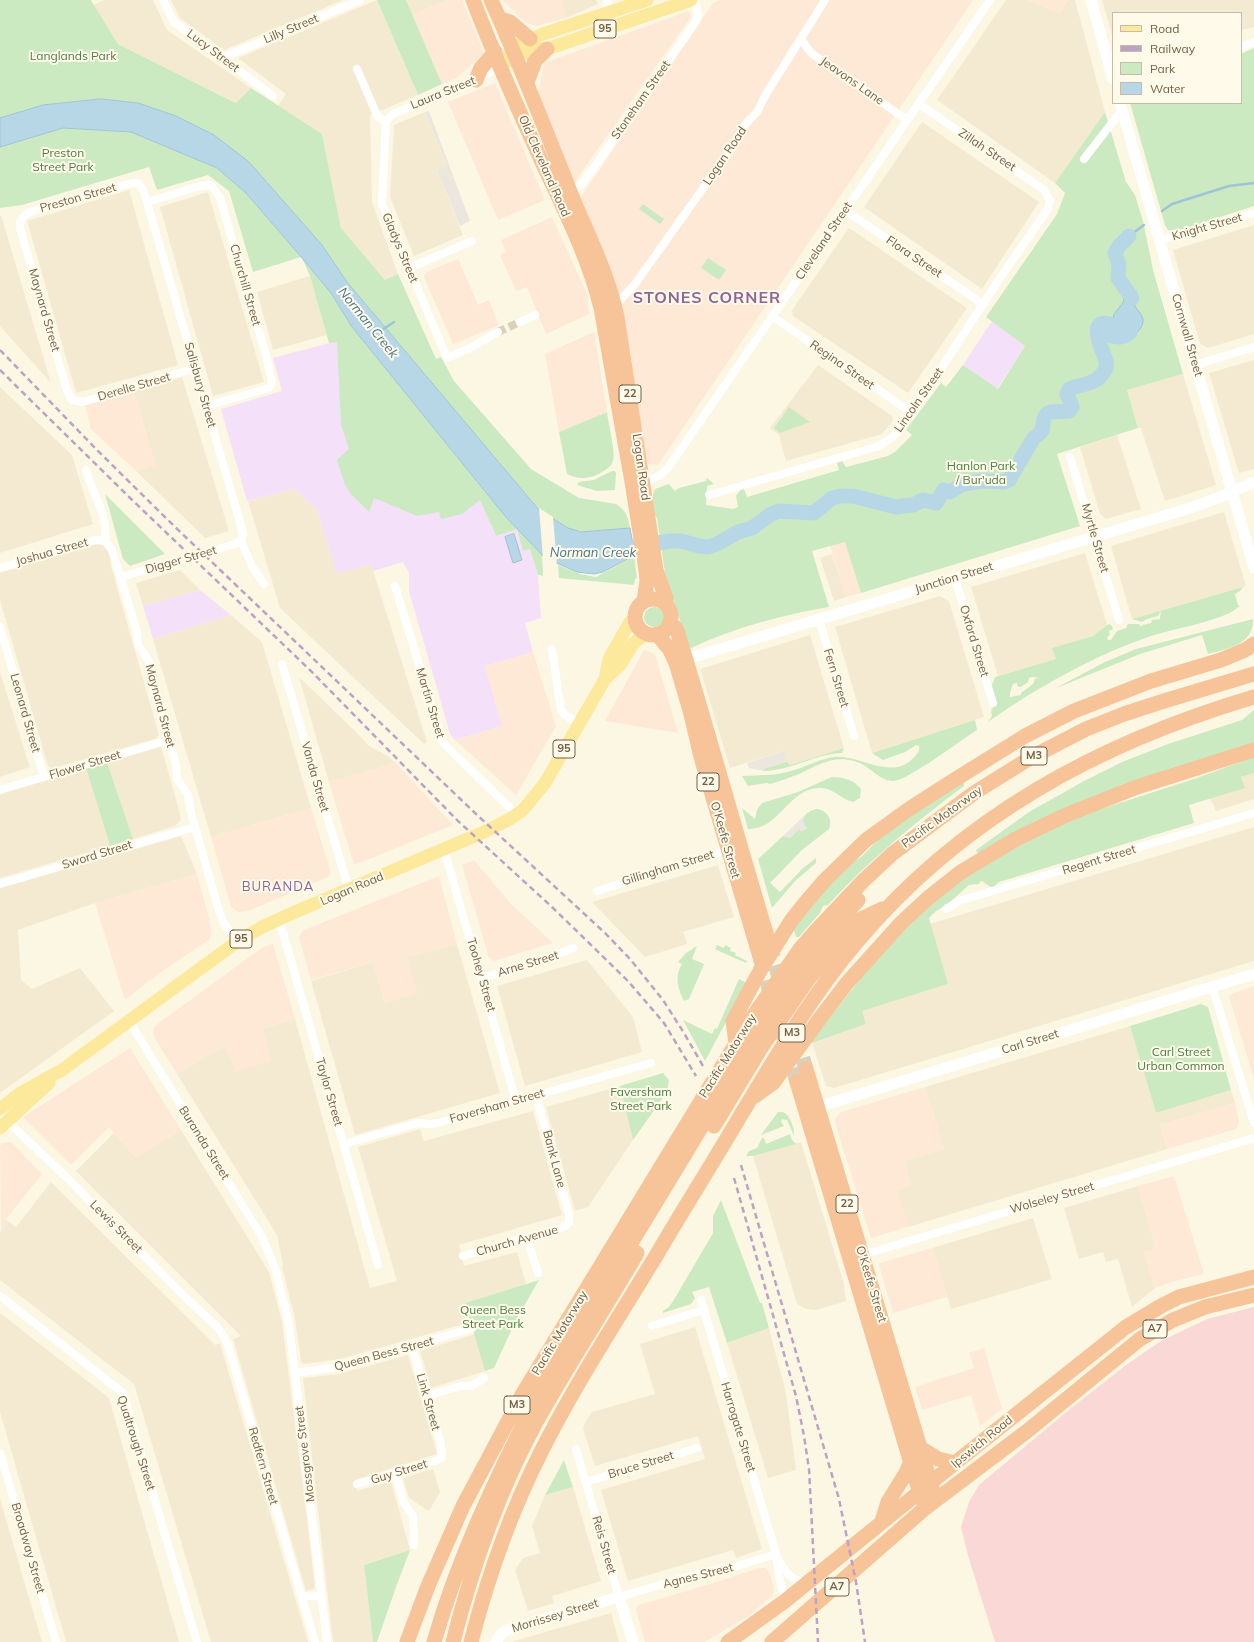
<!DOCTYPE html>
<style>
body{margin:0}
#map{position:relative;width:1254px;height:1642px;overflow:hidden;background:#fcf7e3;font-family:Mulish,sans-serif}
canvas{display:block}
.legend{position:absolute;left:1112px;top:12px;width:130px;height:92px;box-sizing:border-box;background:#fffae9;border:1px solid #c8bca9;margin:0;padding:5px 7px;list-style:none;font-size:12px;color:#756049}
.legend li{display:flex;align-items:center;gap:8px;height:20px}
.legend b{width:20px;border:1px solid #c8bca9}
</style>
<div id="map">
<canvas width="1254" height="1642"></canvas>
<ul class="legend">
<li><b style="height:5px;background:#fce99b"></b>Road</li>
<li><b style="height:5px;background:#bba2c6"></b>Railway</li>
<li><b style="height:11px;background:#cbeac1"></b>Park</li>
<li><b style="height:11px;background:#b7d7e6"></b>Water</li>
</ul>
</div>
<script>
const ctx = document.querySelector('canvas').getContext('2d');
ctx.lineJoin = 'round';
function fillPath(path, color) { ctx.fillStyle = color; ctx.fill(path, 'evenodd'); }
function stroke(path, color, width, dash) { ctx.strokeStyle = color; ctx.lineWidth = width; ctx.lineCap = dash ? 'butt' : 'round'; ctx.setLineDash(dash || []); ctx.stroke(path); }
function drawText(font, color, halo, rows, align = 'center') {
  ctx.font = font + ' Mulish,sans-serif'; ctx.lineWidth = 4; ctx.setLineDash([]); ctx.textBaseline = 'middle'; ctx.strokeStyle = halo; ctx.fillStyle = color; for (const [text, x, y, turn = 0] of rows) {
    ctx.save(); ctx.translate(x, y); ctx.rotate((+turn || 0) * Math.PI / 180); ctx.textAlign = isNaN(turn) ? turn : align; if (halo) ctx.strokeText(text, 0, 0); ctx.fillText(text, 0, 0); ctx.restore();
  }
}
fillPath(new Path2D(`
 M104 0H153L167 30 251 88 237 103 118 44 94 5Z
 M171 0H343L224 50 180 18Z
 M377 0 418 95 370 115 372 202 398 274 385 280 341 228 322 134 278 106 286 94 238 58Z
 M406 0H448L412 15Z
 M561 0H596L598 4 566 18Z
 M1006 0H1027L1060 13 1068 0H1075L1105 112 1055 183 937 100Z
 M1102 0H1254V27L1241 30V13H1113V38Z
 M425 112 447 167 437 171 463 235 414 256 390 197 394 125Z
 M922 122 1039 202 982 289 864 207Z
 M129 190 178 365 76 393 27 221Z
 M208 192 264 382 213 396 160 207Z
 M1 215 51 383 0 326V216Z
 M1254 225V334L1208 348 1200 344 1173 250Z
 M849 228 967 308 908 393 793 316 792 310Z
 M310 276 327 335 273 350 257 292Z
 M1254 360V469L1239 473 1209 373Z
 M818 365 892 416 893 421 882 434 786 461 779 435 770 428Z
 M1183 374 1216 485 1165 501 1141 428H1138L1127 390Z
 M182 377 229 531 205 538 136 471 155 465 134 391Z
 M0 387 72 455 93 524 0 553Z
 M1117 435 1141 509 1106 519 1100 514 1080 447Z
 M294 489 317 510 337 573 371 564 427 742 424 744 280 608 248 501Z
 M1224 512 1246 586 1132 619 1111 546Z
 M96 544H102L107 548 113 562 110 563 159 735 155 739 53 768 49 767 47 763 0 600V573Z
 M1085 553 1109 631 1053 648 1056 659 998 676 971 587Z
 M832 554 846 597 834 601 820 558Z
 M180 570 200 590 143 606 136 583Z
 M940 596 949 601 984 717 872 753 835 627Z
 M231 615 262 642 311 808 211 837 153 639Z
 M810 635 844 748 790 765 787 764 783 751 730 768 700 669Z
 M0 672 30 767 0 777Z
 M299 677 355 731 369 746 388 756 396 763 329 782Z
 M161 746 180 814 181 820 175 826 133 839 107 762Z
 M86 768 110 846 0 878V794Z
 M1254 773V799L1216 811 1210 798 1244 788 1241 777Z
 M1254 827V961L834 1088 826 1086 812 1043 866 1024 861 1011 948 984 930 924Z
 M181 836 197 874 95 903 18 930 21 980 32 989 80 968 114 1011 0 1093V888Z
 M718 865 734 917 683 932 687 944 645 957 592 902Z
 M457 944 500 1093 355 1135 311 981 373 962 385 1003 407 957Z
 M587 960 633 1017 642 1052 525 1086 497 986Z
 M295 1019 370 1288 397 1281 358 1147 420 1129 424 1141 533 1111 562 1215 459 1245 464 1266 517 1252 526 1284 465 1303 471 1322 340 1359 304 1364 301 1361 295 1319 282 1267 283 1265 277 1235 177 1074 224 1046 271 1061 262 1029Z
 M1130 1026 1156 1113 1231 1090 1235 1103 1160 1125 1167 1149 908 1227 897 1190 911 1185 904 1161 944 1149 925 1087Z
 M620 1086 633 1140 588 1207 575 1211 546 1107Z
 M181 1130 269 1272 282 1322 304 1495 315 1588 306 1591 233 1339 241 1336 76 1171 114 1133 136 1157Z
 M801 1142 844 1284 846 1301 816 1310 806 1309 797 1304 753 1156Z
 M51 1182 215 1345 220 1343 308 1642H211L134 1384 0 1280V1232L9 1222 16 1227Z
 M1138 1186 1156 1248 1144 1252 1155 1288 1132 1307 1118 1259 1106 1262 1103 1252 1079 1259 1064 1208Z
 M1033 1218 1052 1279 951 1309 932 1248Z
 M0 1313 109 1398 179 1642H66L0 1412Z
 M695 1327 762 1549 736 1558 733 1550 628 1581 601 1490 705 1459 698 1436 595 1466 583 1429 585 1423 592 1412 655 1394 640 1344Z
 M769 1328 786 1393 796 1470 768 1478 727 1343Z
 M475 1334 485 1371 431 1388 420 1351Z
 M408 1355 437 1454 355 1480 357 1491 391 1481 410 1550 364 1565 373 1642H333L303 1378 339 1374Z
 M433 1469 440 1492 429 1511 409 1498 403 1478Z
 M573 1487 601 1581 552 1596 554 1603 528 1611 515 1570 523 1558 540 1553 532 1526 545 1495Z
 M0 1499 42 1642H0Z
 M611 1613 619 1642H511Z`), '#f4ead1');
fillPath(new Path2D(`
 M448 0H462L484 53 457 78 442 84 412 15Z
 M502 0H561L566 18 536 26 525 22Z
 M721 0H973L658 465 647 464 622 307 581 197 713 3Z
 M1027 0H1068L1060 13Z
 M686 12H689L691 15 690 18 574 183 538 93 544 63Z
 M495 83 545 200 498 220 448 102Z
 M552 217 587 294 589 314 546 334 527 287 516 291 500 255 506 252 501 240Z
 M458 259 478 305 489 300 499 325 453 344 424 277 426 272Z
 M594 332 607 412 559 432 545 354Z
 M134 391 155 466 136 471 91 429 85 405Z
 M845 541 861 593 846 597 830 546Z
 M644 650 655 654 678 733 605 721Z
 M533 652 556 726 516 795 455 740 502 726 485 666Z
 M396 763 453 825 354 865 329 782Z
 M311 808 331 873 328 877 248 911 239 912 235 910 231 907 211 837Z
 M474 860 510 903 553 943 494 961 489 958 462 865Z
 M197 874 210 922 211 930 210 939 158 974 125 1000 95 903Z
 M439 876 457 944 407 957 418 994 385 1003 373 962 311 980 299 938 301 933 304 930Z
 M273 944 295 1019 262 1029 271 1061 236 1071 224 1046 177 1074 154 1037 153 1029 156 1025 263 947Z
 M1254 986V1079L1229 996 1234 993Z
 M130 1048 181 1130 136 1157 109 1127 71 1165 23 1117Z
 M925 1087 944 1149 904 1161 911 1185 897 1190 908 1227 871 1238 835 1123V1119L841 1112Z
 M1235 1103 1239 1121 1237 1128 1233 1130 1167 1149 1160 1125Z
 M11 1142 42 1174 6 1219 9 1222 1 1232 0 1146 2 1143Z
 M1174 1176 1204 1274 1171 1282 1155 1288 1144 1252 1156 1247 1138 1186Z
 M932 1248 947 1297 893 1313 879 1265 880 1263Z
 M984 1348 1002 1409 980 1426 971 1395 922 1410 915 1387 974 1368 969 1353Z
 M759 1568H766L770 1574 774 1588 772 1596 750 1615 705 1642H645L636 1609 639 1605 720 1581Z`), '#fde9d6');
fillPath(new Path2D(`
 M429 111 470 221 460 226 437 171 447 166 425 112Z
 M784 751 787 762 763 769 764 771 749 768 747 763Z
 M805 815 803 820 807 828 802 833 799 829 790 838 783 836Z`), '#ece7de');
fillPath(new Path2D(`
 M992 321 1025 346 997 389 963 365Z
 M337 341 476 502 480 499 496 536 517 529 523 551 530 549 538 576 541 618 525 623 533 652 485 666 502 726 455 740 450 734 409 591V573L403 562 373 571 370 564 337 574 317 510 294 489 247 501 221 409 282 391 273 358Z
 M200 590 231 615 153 639 143 606Z`), '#f4e0f9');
fillPath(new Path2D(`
 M1254 1307V1642H995L969 1559 961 1527 969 1502 979 1485 1070 1409 1126 1365 1161 1341 1207 1319Z`), '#fad8d6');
fillPath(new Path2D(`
 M0 0H91L118 44 236 103 251 88 322 134 341 228 385 280 398 274 436 359 441 357 454 381 531 469 579 498 616 504C626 510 628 517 630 528L581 532 568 528 539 510 347 282 322 245 249 162 176 116 138 103 101 99 43 105 0 118Z
 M377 0H406L442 84 418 95Z
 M1254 48V206L1174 232 1168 230 1165 225 1130 103H1241V54Z
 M1105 112 1126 182 1135 195 1143 221 1153 270 1183 374 1127 390 1138 428 1057 454 1080 526 861 593 845 542 812 551 829 607C781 615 734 628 691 648L688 646 665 573 657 518C651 512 651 496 655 489L669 484 675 491 679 488 706 481 707 478 714 484 707 486 706 505 733 509 738 507 736 496 740 490 744 489 747 497 839 470 837 463 842 461 846 467 888 456 895 452 912 435 906 430 941 383 946 387 963 365 998 389 1025 346 986 317 1057 214 1065 193 1055 183Z
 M63 128 131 132 217 168 246 193 301 257 253 272 229 191 208 175 157 190 149 167 22 205 0 208V147Z
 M643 204 664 219 660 224 639 209Z
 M302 258 331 293 352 327 505 516 542 554 543 576 538 575 530 549 523 551 517 529 496 536 480 500 462 514 441 519 439 512 417 516 374 498 369 512 351 494 345 485 337 460 349 449 341 424 337 342 329 343 310 276Z
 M708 258 726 270 719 280 701 268Z
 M789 407 810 422 780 433 774 428Z
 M607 412C608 422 616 453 613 461 611 468 601 473 594 476 585 479 576 479 567 474L559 432Z
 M612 471H615L616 473 615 490 597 491 577 485 579 482 594 480Z
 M105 494 165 554 130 566 123 559Z
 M634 556 637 578 635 579 634 585 559 578 558 565 580 574 596 577Z
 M1243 587 1240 591 1235 594 1238 605 1240 606 1230 613C1205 624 1177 628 1151 636 1093 656 1038 687 988 722L992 716 991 710 994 707 990 690 995 677 1056 659 1052 648 1093 636 1109 624 1112 626 1113 629 1109 631 1110 634 1107 638 1108 640H1111L1117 631 1126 628 1128 624H1139L1141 627 1143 625 1151 623 1152 620 1160 619V616L1161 613 1160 612 1158 616 1147 619 1142 622 1132 619ZM1032 677 1039 678 1035 679 1033 684 1021 693V695L1010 697V693L1013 684 1017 683V686L1021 687 1028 682 1029 678Z
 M644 617a10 10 0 1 1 20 0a10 10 0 1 1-20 0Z
 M1253 619C1254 645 1226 649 1208 654L1202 635 1140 654 1054 689 1105 662 1136 649Z
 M1254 710V743L978 854 977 853 976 850 1029 812 1084 781 1122 762 1168 744 1242 720Z
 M975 720 977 730C961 740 910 779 894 781 880 782 870 766 857 762 835 754 818 765 799 774 789 778 780 781 770 784L767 783 748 786 742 776C759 775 775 776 791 771 806 767 819 759 834 757 861 754 893 783 915 756 918 753 920 750 919 746L916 745 905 752 883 760 872 753Z
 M844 748 842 753C815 754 793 770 764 771L763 769 787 762 790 765Z
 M1254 757V773L1241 777 1245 788 1189 805 1194 823 999 882 992 888 982 881H981L979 884 969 885 947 905 936 911 929 918 948 984 862 1011 866 1024 812 1043V1040L884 949 942 894 987 861 1076 817 1194 779Z
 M107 762 133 839 110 846 86 768Z
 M832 777C844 777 854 780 861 789L860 798 853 802C841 799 834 789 822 788 789 786 780 830 748 829L742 808 755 819 757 810 762 803 798 792Z
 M964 782V786C916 822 869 860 828 905L823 906 820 913 799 937H796L793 928 805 911 851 863 861 857 881 837 893 827Z
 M816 809C827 810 833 819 829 829L802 850 770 883 780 892 802 869 816 858V863L796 880 772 908 758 859 783 836 790 838 799 829 802 832 807 828 803 822C803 814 809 811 816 809Z
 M717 945 724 948 725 945 731 948 730 951 736 953 735 955 747 961 746 963 719 951 715 949Z
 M697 946 692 959 704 964 689 999 684 1001C678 989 674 977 682 964L678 962 686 953Z
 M739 979 747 983 705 1061 683 1020 712 1034 715 1028 717 1029Z
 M1201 1004 1208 1007 1231 1090 1156 1113 1130 1026Z
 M663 1073 669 1080 667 1092 633 1140 620 1086Z
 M778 1112H783C790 1115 795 1129 794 1136L787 1120 782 1119 781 1122 784 1126 761 1135Z
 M790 1134 792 1140 796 1144 753 1156H746L749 1151 757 1148 762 1138H764L766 1144Z
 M721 1200 760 1303H762L769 1328 727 1343 709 1287 692 1292 695 1298 691 1304 663 1313V1311L669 1307 675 1298 713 1233V1216Z
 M539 1280 516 1320 494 1368 485 1371 465 1303Z
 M564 1460 573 1487 545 1495Z
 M410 1550 396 1587 377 1642H373L364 1565Z`), '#cbeac1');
const water = new Path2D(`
 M101 99 138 103 176 116 214 135 249 162 322 245 347 282 539 510 568 528 581 532 630 528 635 555 603 572 594 574 577 572 545 558 505 516 352 327 331 293 302 258 246 193 217 168 131 132 63 128 0 147V118L43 105Z
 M1121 283C1131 291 1131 295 1135 306 1137 310 1142 314 1143 319 1144 333 1126 339 1116 339L1112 336 1116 331 1113 321 1114 314 1123 303 1125 293Z
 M514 534 522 560 513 563 505 537Z`);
fillPath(water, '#b7d7e6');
stroke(water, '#9ec4d8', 1);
fillPath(new Path2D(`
 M539 508 553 517 557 566 543 558Z`), '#fcf7e3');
stroke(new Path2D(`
 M1162 211 1172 204 1229 186 1254 183
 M1129 236 1144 225
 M382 330 394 322`), '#9ec4d8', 2.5);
stroke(new Path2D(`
 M1129 236 1119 246 1115 253 1119 265 1118 278 1132 298
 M613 549H622L670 541H681L699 546 708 547 717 544 738 532 752 528 771 514 779 511 814 513 832 498 841 496H853L896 507 903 506 913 505 923 500 936 503 944 490 950 492 961 485 970 483 981 481 1004 482 1009 480 1033 439 1042 431C1044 407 1049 413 1069 411L1072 407 1067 394 1069 389C1081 384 1095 385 1103 373 1106 370 1107 366 1106 361 1105 355 1085 318 1109 324L1112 336C1118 338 1126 337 1130 332`), '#b7d7e6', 15);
stroke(new Path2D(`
 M498 332 520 322`), '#dad1bc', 8, [8, 4]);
stroke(new Path2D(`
 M769 943 782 988
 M760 958 797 1082
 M796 1036 806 1069`), '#dad1bc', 15, [15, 8]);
stroke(new Path2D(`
 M163 0 174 22 273 96
 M605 14 607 0
 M801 39 811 53 907 120
 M1241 47 1254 42
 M222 58 360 0
 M357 69 377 115 379 118 386 121 382 204 447 358 472 347 498 332
 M386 121 393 114 476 80 489 73 500 65
 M1084 159 1122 110
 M571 193 581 185 593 169 697 20 698 15 695 0
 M147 202 200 186 211 185 220 198 266 355 272 382 269 388 206 406
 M845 210 983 304
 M1159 241 1254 213
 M409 268 472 241
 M613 308 635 284 736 142 744 126 757 112 766 94 825 0
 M772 316 912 413
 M520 322 535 315
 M1195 365 1254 347
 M196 368 83 402 72 400 67 391 20 228C19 220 23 216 30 212L128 184 138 183 143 190 147 202 242 529 243 535 241 541 253 568 264 584
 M1070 457 1119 620
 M86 470C92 493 109 516 105 541L112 550 137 632 138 645 149 661 150 675 176 764 177 779 188 795 191 813 219 911 224 924 238 941
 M641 484 661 475 668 468 990 0
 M709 495 876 447C893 440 902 427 912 413L1000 278 1048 209 1050 201 1044 190 919 104
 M0 568 95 540 105 541
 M121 577 232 545 241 541
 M955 578 993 703
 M395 586 443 743 517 815
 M819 619 854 736
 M0 627 44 777
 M552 649 561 710 565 715 579 724
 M282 664 349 890
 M0 790 169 740
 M444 849 516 1101
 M0 884 195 827
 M597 891 731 849
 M946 909 959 901 1254 813
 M279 919 378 1265
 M482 978 554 956 573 948
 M1212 986 1254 1123
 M129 1021 262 1237 275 1268 289 1324 327 1642
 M7 1121 65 1176 185 1297 216 1326 223 1335 228 1345 315 1642
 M344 1144 418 1123 431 1124 438 1123 651 1063
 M527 1238 538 1273
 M463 1256 563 1227 569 1223V1215L536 1095
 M859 1256 1254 1138
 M0 1296 123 1393 197 1642
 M701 1300 776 1554 779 1576 785 1601
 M652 1326 703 1310
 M295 1373 345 1366 472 1328
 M426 1396 461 1386H472L484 1378
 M576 1449 619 1597 697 1574 737 1566 776 1554
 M0 1453 56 1642
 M395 1473 404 1503 413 1516 414 1545
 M586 1482 697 1448
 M357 1484 438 1460 442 1457 441 1444 412 1347
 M778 1559C787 1574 789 1578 806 1584
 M302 1597 322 1595`), '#fff', 8);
stroke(new Path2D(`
 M1091 0 1113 79
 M1120 103 1254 568
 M680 661 1187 509 1218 498 1254 482
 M811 1109 1254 974
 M496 1642 501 1634 507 1630 619 1597 633 1642`), '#fff', 11);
stroke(new Path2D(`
 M507 57 516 47 540 35 647 0
 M500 65 536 48 547 49 691 0
 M605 679 620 665 633 644 646 633
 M0 1109 19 1094 62 1070 238 941 262 927 295 912 484 832 510 819 523 810 545 783 605 679 609 659 630 622 636 617
 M0 1128 49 1083`), '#fce99b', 13);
stroke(new Path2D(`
 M473 0C494 55 518 109 542 162 564 209 589 258 601 308L632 482 646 570 647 581 644 601
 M491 0C520 64 545 129 571 194 588 235 608 274 617 317L656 570 666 598V604
 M500 19 510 22 530 39
 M476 80 481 68 495 52
 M527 82 535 61 547 49
 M635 617a18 18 0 1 1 36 0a18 18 0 1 1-36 0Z
 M670 621 677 630 679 637C710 738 738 841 769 943
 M657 634 670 650 676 663 691 714 701 757 760 957
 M736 1043 733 1021 761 969 791 921 806 902 825 880 866 840 909 809 951 782 1025 736 1074 711 1151 681 1221 660 1245 650 1254 644
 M806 1069 933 1491
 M797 1082 922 1500
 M755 1096 773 1083 821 1017 847 983 901 923 928 898 961 872 1016 839 1066 815 1137 787 1254 750
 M714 1126 761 1048 809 978 859 920 882 909
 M920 1448 938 1459 955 1463
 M882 1521 888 1502 906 1473 911 1461
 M407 1642 428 1586 463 1506 522 1395 751 1019 800 949 814 933 863 881 892 854 974 793 1030 758 1086 729 1124 714 1164 701 1254 674
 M434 1642C457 1561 493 1485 530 1411 584 1318 641 1228 696 1136 745 1054 792 970 858 900
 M453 1642C472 1567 498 1493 535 1424 567 1366 604 1310 637 1253
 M471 1642C488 1576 511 1511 542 1450 576 1383 617 1320 656 1256 684 1208 714 1161 742 1113 777 1055 812 995 856 943 961 817 1099 743 1254 697
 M728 1642 785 1601 955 1463 1126 1327 1161 1306 1179 1297 1254 1277
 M772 1642 924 1509 1026 1432 1140 1339 1173 1320 1205 1307 1254 1295`), '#f7c399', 15);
stroke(new Path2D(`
 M0 350 97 450 173 525 475 813 605 933 630 959 663 1000 684 1033 703 1066
 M0 370 128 496 311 671 458 821 552 907 628 981 664 1023 696 1076
 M741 1165 839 1499 856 1582 865 1642
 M734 1178 796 1396 804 1436 809 1469 818 1642`), '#bba2c6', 2.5, [6, 4]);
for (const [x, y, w] of [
 [605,29,22],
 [630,394,22],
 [564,749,22],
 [1034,756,26],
 [708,782,22],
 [241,939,22],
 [792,1033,26],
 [847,1204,22],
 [1155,1329,24],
 [517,1405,26],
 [837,1587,24]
]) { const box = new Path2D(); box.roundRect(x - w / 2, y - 9, w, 18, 3); ctx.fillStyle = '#fffae9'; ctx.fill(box); stroke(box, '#756049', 1); }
drawText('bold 11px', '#756049', null, [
 ["95",605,29],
 ["22",630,394],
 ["95",564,749],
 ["M3",1034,756],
 ["22",708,782],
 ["95",241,939],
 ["M3",792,1033],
 ["22",847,1204],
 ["A7",1155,1329],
 ["M3",517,1405],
 ["A7",837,1587]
]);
drawText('12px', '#756049', '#fffae9', [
 ["Lilly Street",291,29,-23],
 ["Lucy Street",213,51,37],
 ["Jeavons Lane",852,81,35],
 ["Laura Street",443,93,-22],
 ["Stoneham Street",641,100,-55],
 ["Zillah Street",987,150,34],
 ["Logan Road",725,156,-56],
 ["Old Cleveland Road",544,166,66],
 ["Preston Street",78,198,-16],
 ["Knight Street",1207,227,-16],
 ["Cleveland Street",824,241,-56],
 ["Gladys Street",400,248,67],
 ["Flora Street",914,257,34],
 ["Churchill Street",245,285,74],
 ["Maynard Street",44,310,74],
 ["Cornwall Street",1187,335,74],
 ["Regina Street",842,365,35],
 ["Salisbury Street",200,385,74],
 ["Derelle Street",134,387,-16],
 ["Lincoln Street",919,400,-55],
 ["Logan Road",641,467,82],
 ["Myrtle Street",1095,538,74],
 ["Joshua Street",52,552,-16],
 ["Digger Street",181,560,-16],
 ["Junction Street",954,578,-17],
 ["Oxford Street",974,641,73],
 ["Fern Street",836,678,73],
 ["Martin Street",430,703,73],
 ["Maynard Street",160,706,75],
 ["Leonard Street",25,713,74],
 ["Flower Street",85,765,-17],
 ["Vanda Street",315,777,74],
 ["Pacific Motorway",942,817,-36],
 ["O'Keefe Street",725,840,74],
 ["Sword Street",97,855,-17],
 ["Regent Street",1099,860,-17],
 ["Gillingham Street",668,868,-17],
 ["Logan Road",352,889,-23],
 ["Arne Street",528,964,-17],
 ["Toohey Street",481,975,74],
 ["Carl Street",1030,1042,-17],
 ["Pacific Motorway",728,1056,-58],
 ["Taylor Street",329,1092,74],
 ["Faversham Street",497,1106,-16],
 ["Buranda Street",204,1143,58],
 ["Bank Lane",554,1159,75],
 ["Wolseley Street",1052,1198,-16],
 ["Lewis Street",116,1227,45],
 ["Church Avenue",517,1241,-16],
 ["O'Keefe Street",871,1284,73],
 ["Pacific Motorway",560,1333,-59],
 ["Queen Bess Street",384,1354,-15],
 ["Link Street",428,1402,74],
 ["Harrogate Street",738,1427,73],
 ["Ipswich Road",982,1442,-39],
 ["Qualtrough Street",136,1443,72],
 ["Mossgrove Street",305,1454,-97],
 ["Bruce Street",641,1465,-17],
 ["Redfern Street",263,1466,74],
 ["Guy Street",399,1472,-17],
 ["Reis Street",604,1545,74],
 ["Broadway Street",28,1548,74],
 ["Agnes Street",698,1576,-14],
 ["Morrissey Street",555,1616,-17]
]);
drawText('12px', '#4a8043', '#fffae9', [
 ["Langlands Park",73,56],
 ["Preston",63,153],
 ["Street Park",63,167],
 ["Hanlon Park",981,466],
 ["/ Bur'uda",981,480],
 ["Carl Street",1181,1052],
 ["Urban Common",1181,1066],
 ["Faversham",641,1092],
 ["Street Park",641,1106],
 ["Queen Bess",493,1310],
 ["Street Park",493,1324]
]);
drawText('italic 13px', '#45768f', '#fffae9', [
 ["Norman Creek",368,323,51],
 ["Norman Creek",593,553]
]);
ctx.letterSpacing = '1px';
drawText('13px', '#906498', '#fffae9', [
 ["BURANDA",278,887]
]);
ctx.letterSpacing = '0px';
ctx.letterSpacing = '1px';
drawText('bold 16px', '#906498', '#fffae9', [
 ["STONES CORNER",707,298]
]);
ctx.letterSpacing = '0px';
</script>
